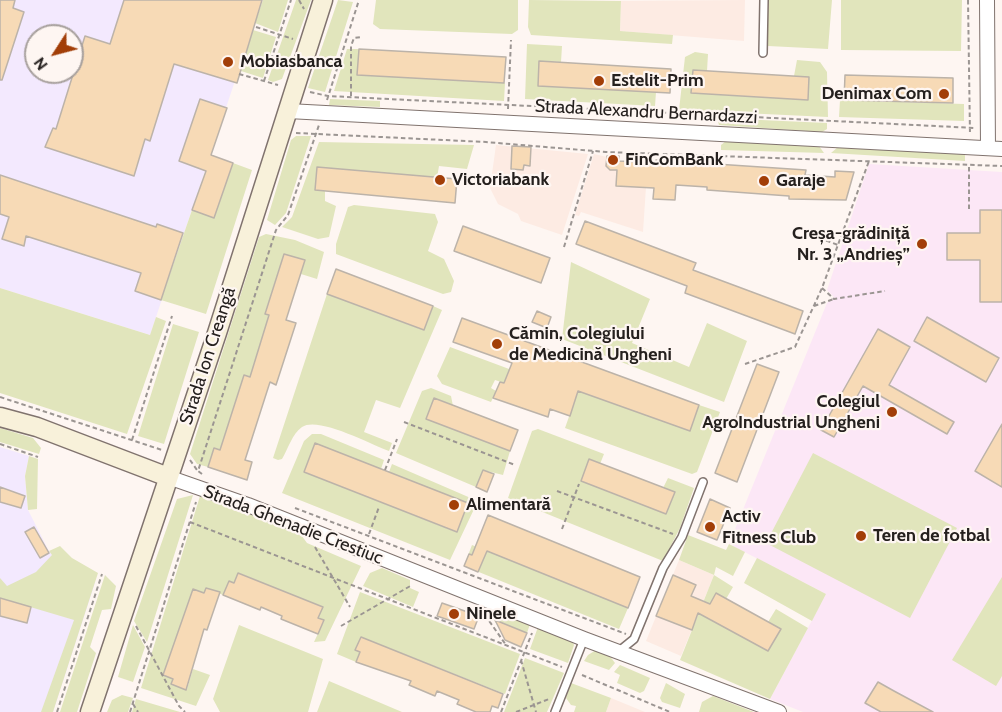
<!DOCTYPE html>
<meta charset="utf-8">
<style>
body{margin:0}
#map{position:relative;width:1002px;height:712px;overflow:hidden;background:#fef6f2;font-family:Cabin,sans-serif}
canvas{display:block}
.north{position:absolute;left:24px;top:24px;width:60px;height:60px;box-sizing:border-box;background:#fef6f2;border:2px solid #a7a09d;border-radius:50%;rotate:234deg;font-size:16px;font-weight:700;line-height:24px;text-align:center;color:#25201e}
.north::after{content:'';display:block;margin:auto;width:21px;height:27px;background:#a23e08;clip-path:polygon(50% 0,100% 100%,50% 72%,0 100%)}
</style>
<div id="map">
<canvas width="1002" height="712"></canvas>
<div class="north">N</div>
</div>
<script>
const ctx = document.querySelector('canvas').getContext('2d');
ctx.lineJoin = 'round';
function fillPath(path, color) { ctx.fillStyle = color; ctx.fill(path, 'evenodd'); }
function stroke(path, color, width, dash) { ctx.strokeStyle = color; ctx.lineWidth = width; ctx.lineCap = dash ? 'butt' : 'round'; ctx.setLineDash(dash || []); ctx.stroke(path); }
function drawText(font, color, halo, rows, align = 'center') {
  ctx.font = font + ' Cabin,sans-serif'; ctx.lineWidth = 4.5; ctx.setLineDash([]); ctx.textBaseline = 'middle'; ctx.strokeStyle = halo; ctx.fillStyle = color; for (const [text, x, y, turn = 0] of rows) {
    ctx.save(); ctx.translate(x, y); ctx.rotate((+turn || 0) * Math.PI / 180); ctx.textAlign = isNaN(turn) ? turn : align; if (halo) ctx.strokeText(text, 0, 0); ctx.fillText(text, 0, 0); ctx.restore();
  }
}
fillPath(new Path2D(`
 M745 0 744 41 620 31 621 2 612 1Z
 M496 145 588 154 562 235 521 221 518 214 498 204 490 188Z
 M594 154 607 157V166L610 170H617L616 185 646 187 643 232 581 212 579 216 575 215Z
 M679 560 714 575 681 656 646 641Z
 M611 698 645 712H606Z`), '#fdebe3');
fillPath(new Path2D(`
 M0 0H262L150 335 0 288ZM36 36H72V72H36Z
 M0 447 29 456 25 476 28 510 49 551 95 583 53 712H0Z`), '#f3e9fe');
fillPath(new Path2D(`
 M869 164 1002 172V712H803L770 699 826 594 729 544 827 303 834 297 827 290Z`), '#fce7f6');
fillPath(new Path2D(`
 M263 0H288L278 32 255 23Z
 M296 0H311L282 79 273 82 268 80Z
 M338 0 353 2 325 92 308 88Z
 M376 0H518V30L512 34 380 29 373 24Z
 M529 0 621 1 620 31 673 35 672 44 531 35 528 27Z
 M768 0H832L828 49 768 46Z
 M841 0H962L961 51 841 50Z
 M253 30 276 37 263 78 241 71Z
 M527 44 562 46 561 62 539 61 656 92 655 106 525 99Z
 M347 49H359L358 75 505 83 504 101 334 91Z
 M695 52 708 54 707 71 693 70 692 93 808 100 809 77 794 76 797 60 820 62 827 72 828 117 679 110 685 57Z
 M330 99 380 101V107L329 105Z
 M840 100 964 104V121L839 117Z
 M717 118 827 123V129L822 132 719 125Z
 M296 136H311L286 213 275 225 267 220 291 140Z
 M726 141 819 146 824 153 721 150V145Z
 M319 142 474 145 467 169 439 166 437 178 317 167 315 190 325 191V201L336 206 329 237 318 239 282 227 292 217Z
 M838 147 965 154V161L831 153Z
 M233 163 252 170 206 314 161 300 192 210 214 218Z
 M354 205 435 214 438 222 428 251 444 259 454 281 451 292 443 294 336 254V244L348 207Z
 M266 234 295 240 324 252 317 279 301 274 304 260 284 254 265 313 269 315 250 377 244 375 225 435 227 452 214 448 208 467 197 464 190 454 259 237Z
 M571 262 650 299 632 343 689 367 707 323 747 341 724 402 562 339Z
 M0 288 150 335 156 317 166 321 127 434 0 393Z
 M327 294 423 330 433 306 442 310 400 408 376 400 364 432 392 443 389 451C370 444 318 416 302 427 292 434 288 449 282 459L278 460 273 458Z
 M173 324 199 332 164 444 138 436Z
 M450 347 536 379 506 378 504 383 495 380 491 388 496 391 491 402 442 384 437 376Z
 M431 388 451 396 453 406 434 399 426 419 510 451 503 475 483 470 476 487 396 453 422 391Z
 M578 391 690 431 699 405 720 412 697 472 692 474 565 428Z
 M0 428 33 438 41 448 39 454 0 442Z
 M538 429 604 454 600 464 589 460 581 481 666 514 674 493 663 488 668 478 694 488 680 528 663 561 508 498 532 431Z
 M312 434H321L384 460 381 469 315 443 304 472 456 532 468 503 389 472 392 464 473 499 475 507 450 560 282 493 304 441Z
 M813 453 957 528 910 618 766 543Z
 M29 456 38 459 37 509 28 510 25 476Z
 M193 495 147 642 134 621 177 499Z
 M200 496 299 532 307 543 361 566 325 641 314 642 324 621 318 618 322 607 239 573 234 583 229 582 223 595 206 588 204 593 193 589 172 685 187 689 193 669 210 675 196 706 141 688Z
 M688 535 726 550 729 544 745 552 733 576 716 567 714 575 733 587 726 599 716 594 704 616 768 651 780 629 768 622 776 609 808 628 770 699 680 660 714 575 679 560Z
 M472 545 628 608 619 629 464 566Z
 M60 546 72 558 98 573 53 712H41L74 620 0 598V578L7 586 36 572 52 555 49 551Z
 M757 558 826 594 812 621 744 583Z
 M382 568 410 580V588L419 592 413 607 363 586 370 573Z
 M105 575 116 586 111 609 102 610 90 647 96 653 77 712H60Z
 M1002 577V676L996 686 952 660Z
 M360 592 520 654 505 694 361 637 356 649 360 652 356 662 337 654Z
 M490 609 530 624 527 633 501 623 499 628 490 614Z
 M133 625 145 647 133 682 118 677Z
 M239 625 323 659 308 712H220L213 699Z
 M538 627 572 640 574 645 568 663 530 649Z
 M596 650 609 655 615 663 609 670 584 661 588 655Z
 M525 658 564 673 547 712H504Z
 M620 665 650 678 644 691 640 693 617 683 620 675 614 672Z
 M329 681 402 712H317Z
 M571 683 611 698 606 712H574L576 706 571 705 566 698Z
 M666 683 685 694 680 708 662 702 660 698Z
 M122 695 133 698 128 712H107L112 700Z
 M713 696 754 712H699L702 702Z
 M136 699 180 712H132Z`), '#e1e5bc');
const building = new Path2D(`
 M0 0H15L13 8 24 12 2 80H0Z
 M124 0H262L237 83 174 64 150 141 145 139 134 176 45 147 53 128 56 129 85 36 110 44Z
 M359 49 506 57 504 83 357 75Z
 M539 61 671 69 670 93 538 86Z
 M693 70 809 77 808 100 691 93Z
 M845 75 953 78V103L844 100Z
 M200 99 227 108 211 155 233 163 214 218 192 210 206 171 179 161Z
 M512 146 531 147 530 166 524 165 523 170 511 169Z
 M607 156H619V161L656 163V160L806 170 805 175 835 177V171L854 172 846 200 789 199V196L707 190V187L676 185 675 200 653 199 654 188 616 186 617 170H610L606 166Z
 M317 167 457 179 455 203 315 190Z
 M0 175 156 227 157 224 183 233 161 300 135 291 141 273 26 236 24 246 2 239 9 217 0 214Z
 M980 210H1002V302H980V260H947V233H980Z
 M585 221 696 263 693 270 803 311 795 334 685 293 687 286 576 244Z
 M463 226 550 258 541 283 454 251Z
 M284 254 305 260 286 320 296 323 276 385 270 382 245 460 252 462 247 480 208 467 214 448 220 450 244 375 250 377 269 315 265 314Z
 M336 269 433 306 424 330 327 294Z
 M537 311 551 317 547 328 532 322Z
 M927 317 999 358 986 382 914 341Z
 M462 318 699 405 690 431 578 391 570 416 550 409 548 417 493 398 500 382 504 383 512 363 453 342Z
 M878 329 910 347 889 385 954 422 947 434 863 386 834 437 821 430Z
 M757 364 779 372 737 482 715 473Z
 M434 398 518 430 510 451 426 419Z
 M1002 424V487L975 471Z
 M315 443 468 503 457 532 304 472Z
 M589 459 675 492 666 514 581 481Z
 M483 470 494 474 487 492 476 487Z
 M0 487 25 496 21 508 0 502Z
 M710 499 730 508 717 540 697 532Z
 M488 515 640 577 628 608 487 551 478 572 464 566 469 554 472 555Z
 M34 527 49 553 40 558 25 532Z
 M238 573 323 607 318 618 324 620 318 634 281 619 282 616 261 607 260 610 223 595 229 581 234 583Z
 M673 575 696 585 691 596 710 604 716 593 781 629 768 651 698 613 692 630 656 616Z
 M206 588 220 592 207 630 204 629 186 690 171 684 173 679 163 675 193 589 204 593Z
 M0 598 31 607 27 623 0 616Z
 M442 603 479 616 474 629 437 616Z
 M495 620 527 633 521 647 505 640Z
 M361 637 503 694 498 708 492 706 490 712H476L457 704 459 700 437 691 435 696 409 685 411 681 356 662 360 652 355 650Z
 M878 682 894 691 933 712H881L865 703Z`);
fillPath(building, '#f7dab6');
stroke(building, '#bcb3a9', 1.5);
const lane = new Path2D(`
 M763 53 764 0
 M618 652 634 639 663 568 682 537 703 482
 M555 712 584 639`);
const street = new Path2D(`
 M987 0 988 148
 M288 111 1002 149
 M168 477 248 505 584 639 779 712`);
const secondary = new Path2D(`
 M0 417 37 427 168 477
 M90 712 217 333 323 0`);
stroke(lane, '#80736e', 10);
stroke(street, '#80736e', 16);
stroke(secondary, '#80736e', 21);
stroke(new Path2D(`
 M299 0 304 9
 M968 0 970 135
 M256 27 293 39
 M239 74 278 85
 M264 81 291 0
 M310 92 328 96 975 128
 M351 96V46L354 38 361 37
 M327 100 359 0
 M508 109 511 40
 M296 133 486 142 606 152 1002 166
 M969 209V165
 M819 238 838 245
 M564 247 593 151
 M822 288 834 299 885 291
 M814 306 834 299
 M745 364 795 347 822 288 869 161
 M0 397 162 450
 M404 422 515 465
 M132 440 172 316
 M0 444 38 457
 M190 460 197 470
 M385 470 397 439
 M202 474 198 471 276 230 288 215 319 125
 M557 491 673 534
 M295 508 626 634
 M190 522 562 667
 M562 529 579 484
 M369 534 379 507
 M315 547 350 607
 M485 615 506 645
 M136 626 179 706 185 712
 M341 626 412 585
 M521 660 536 712
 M582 675 670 712
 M133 704 138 712
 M57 712 102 574
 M130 712 196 502
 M501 712 532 633
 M516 712 549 699`), '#9b9592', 2, [4.5, 3]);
stroke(lane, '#fff', 7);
stroke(street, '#fff', 14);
stroke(secondary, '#f8f1da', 18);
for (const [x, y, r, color] of [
 [228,62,6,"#a23e08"],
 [599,81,6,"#a23e08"],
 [944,94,6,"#a23e08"],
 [613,160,6,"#a23e08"],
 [440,180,6,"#a23e08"],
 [764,181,6,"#a23e08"],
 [922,244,6,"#a23e08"],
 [497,344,6,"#a23e08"],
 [892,412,6,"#a23e08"],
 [454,505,6,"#a23e08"],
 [710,527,6,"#a23e08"],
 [861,536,6,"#a23e08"],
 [454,614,6,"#a23e08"]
]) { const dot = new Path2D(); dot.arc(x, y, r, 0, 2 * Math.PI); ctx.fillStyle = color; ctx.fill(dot); stroke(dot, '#fef6f2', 2); }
drawText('bold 18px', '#25201e', '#fef6f2', [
 ["Mobiasbanca",240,62],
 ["Estelit-Prim",611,81],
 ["Denimax Com",932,94,"right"],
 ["FinComBank",625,160],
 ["Victoriabank",452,180],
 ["Garaje",776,181],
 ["Creșa-grădiniță",910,234,"right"],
 ["Nr. 3 „Andrieș”",910,255,"right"],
 ["Cămin, Colegiului",509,334],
 ["de Medicină Ungheni",509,355],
 ["Colegiul",880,402,"right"],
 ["AgroIndustrial Ungheni",880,423,"right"],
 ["Alimentară",466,505],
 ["Activ",722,517],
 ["Fitness Club",722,538],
 ["Teren de fotbal",873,536],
 ["Ninele",466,614]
], 'left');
drawText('18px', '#25201e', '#fef6f2', [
 ["Strada Alexandru Bernardazzi",646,112,3],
 ["Strada Ion Creangă",208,356,-72],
 ["Strada Ghenadie Crestiuc",293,525,21]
]);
</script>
